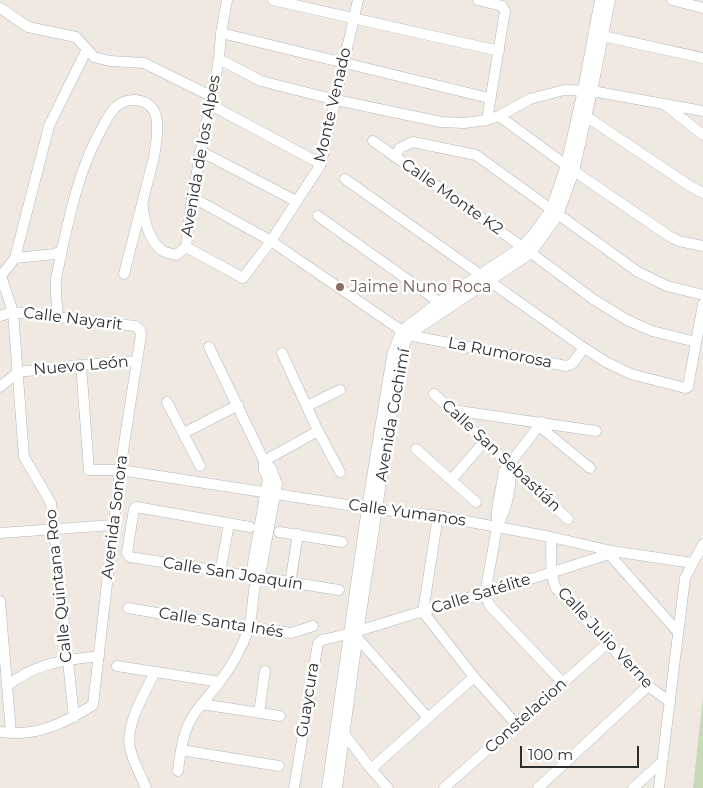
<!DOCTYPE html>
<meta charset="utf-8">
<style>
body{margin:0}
#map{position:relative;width:703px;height:788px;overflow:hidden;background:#efe9e1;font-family:Montserrat,sans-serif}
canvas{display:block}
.scale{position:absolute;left:520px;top:746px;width:119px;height:22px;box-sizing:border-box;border:2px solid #2e2e2e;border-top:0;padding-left:6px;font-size:15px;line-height:18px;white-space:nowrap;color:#2e2e2e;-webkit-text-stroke:4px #fff;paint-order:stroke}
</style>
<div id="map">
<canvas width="703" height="788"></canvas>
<div class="scale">100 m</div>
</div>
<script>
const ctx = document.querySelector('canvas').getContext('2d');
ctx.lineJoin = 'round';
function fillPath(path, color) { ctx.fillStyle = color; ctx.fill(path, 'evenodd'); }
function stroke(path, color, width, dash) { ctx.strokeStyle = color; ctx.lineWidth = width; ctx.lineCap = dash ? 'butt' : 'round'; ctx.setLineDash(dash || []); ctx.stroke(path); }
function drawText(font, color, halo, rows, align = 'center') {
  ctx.font = font + ' Montserrat,sans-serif'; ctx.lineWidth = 5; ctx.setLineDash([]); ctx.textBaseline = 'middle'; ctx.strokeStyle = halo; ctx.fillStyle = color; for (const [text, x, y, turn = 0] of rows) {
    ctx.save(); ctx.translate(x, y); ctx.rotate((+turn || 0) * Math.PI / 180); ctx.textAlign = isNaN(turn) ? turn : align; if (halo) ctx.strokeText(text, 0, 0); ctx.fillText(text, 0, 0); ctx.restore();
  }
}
fillPath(new Path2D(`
 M703 696V788H693Z`), '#c8d9b8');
const minor = new Path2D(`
 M273 0 499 51
 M478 0 502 6 505 11 487 120
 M672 0 703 8
 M0 8 28 27 76 37 94 57 110 61 144 63 211 96
 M221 33 489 98
 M603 36 703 58
 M219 59 261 81 336 100 441 122 464 123 487 120 499 116 530 99 564 90 592 91 703 111
 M209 104 321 164
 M664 104 703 135
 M581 113 690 186 703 193
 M499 116 574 171 669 236 679 241 703 246
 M373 141 531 253 593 299 627 320 652 331 696 342
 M200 151 296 201
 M395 156 400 148 413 142 476 155 638 272 667 286 703 295
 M345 179 584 348 606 362 631 374 685 388 688 387 703 304
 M192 197 271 241 408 335 566 366 572 364 584 348
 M143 206C144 221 150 243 163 251 167 253 172 254 176 255L186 247
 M318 216 439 302
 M186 247 243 278 271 241 321 164 358 0
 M186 247 192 197 219 59 221 33 227 0
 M15 258 49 126 87 49
 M1 276 13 312 24 457 51 503 74 717
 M0 277 15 258 55 254 62 250
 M0 316 13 312 135 326 140 330 141 335 120 470 93 705C63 724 37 737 0 732
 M58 317C57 305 55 291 56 279 58 268 61 256 63 245 72 205 81 166 101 130 105 123 108 116 113 110 125 95 151 97 156 116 159 129 156 144 154 157L124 274
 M209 347 264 461V470L268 479 252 569 256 578
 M282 353 318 431 340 472
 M81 365 89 470H120L367 508 438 516 551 537 612 551 693 563
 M0 387 18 372 81 365 137 361
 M434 394 568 519
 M167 402 200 466
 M307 406 340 390
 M452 410 596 431
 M542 422 504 471 497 510V527L485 594 490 606 563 683
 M539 426 590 468
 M184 433 238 405
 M416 449 476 502
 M264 461 318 431
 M451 480 485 441
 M438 516 423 612 474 677 517 725
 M497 526C508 508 512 484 510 464
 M250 527 136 507 134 509 127 553 130 557 339 590
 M279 532 342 542
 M0 533 113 525
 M551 537C552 552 549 573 556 588L648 686 670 702
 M609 554 678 632
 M220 572 229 524
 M290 583 298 534
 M0 601 11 733
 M128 608 198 620 291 633 313 626
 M354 637 362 643 428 718
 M117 666 220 682
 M7 686C35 663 64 660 99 656
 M201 704 280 716
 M259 713 265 671
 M345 735 371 769 388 788
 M181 750 279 766
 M371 769 474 677
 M178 771C180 755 182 738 189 723 197 706 211 695 221 680 233 664 242 648 248 630 255 611 250 588 261 570L277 484 271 468 264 461
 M146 788C141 775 133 762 130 748 125 725 145 692 155 672
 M294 788 318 643 322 640C357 633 389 621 424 611 486 593 548 574 609 554L612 551
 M327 788 367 508 392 356 401 331 439 302 522 247 534 233 551 210 566 165 583 90 600 0
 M337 788 358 633 400 358 408 335 531 253 558 215 574 171 592 91 610 0
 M444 788 608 643
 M538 788 648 686
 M633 788 662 762
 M659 788 685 578 703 544`);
stroke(minor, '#b4b7c1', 11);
stroke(minor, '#fff', 10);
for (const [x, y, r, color] of [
 [340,287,5,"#8d6e63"]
]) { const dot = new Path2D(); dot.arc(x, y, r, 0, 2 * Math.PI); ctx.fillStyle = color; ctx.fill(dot); stroke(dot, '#fff', 2); }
drawText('16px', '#2e2e2e', '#fff', [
 ["Monte Venado",333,105,-77],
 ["Avenida de los Alpes",201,156,-80],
 ["Calle Monte K2",452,197,35],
 ["Calle Nayarit",73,319,7],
 ["La Rumorosa",500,353,11],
 ["Nuevo León",81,366,-5],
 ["Avenida Cochimí",393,415,-80],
 ["Calle San Sebastián",501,456,43],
 ["Calle Yumanos",407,513,8],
 ["Avenida Sonora",115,517,-83],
 ["Calle San Joaquín",233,574,9],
 ["Calle Quintana Roo",59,586,-96],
 ["Calle Satélite",481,594,-17],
 ["Calle Santa Inés",221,623,9],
 ["Calle Julio Verne",605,638,47],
 ["Guaycura",308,700,-81],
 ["Constelacion",526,716,-42]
]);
drawText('16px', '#785e54', '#fff', [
 ["Jaime Nuno Roca",350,287]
], 'left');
</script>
